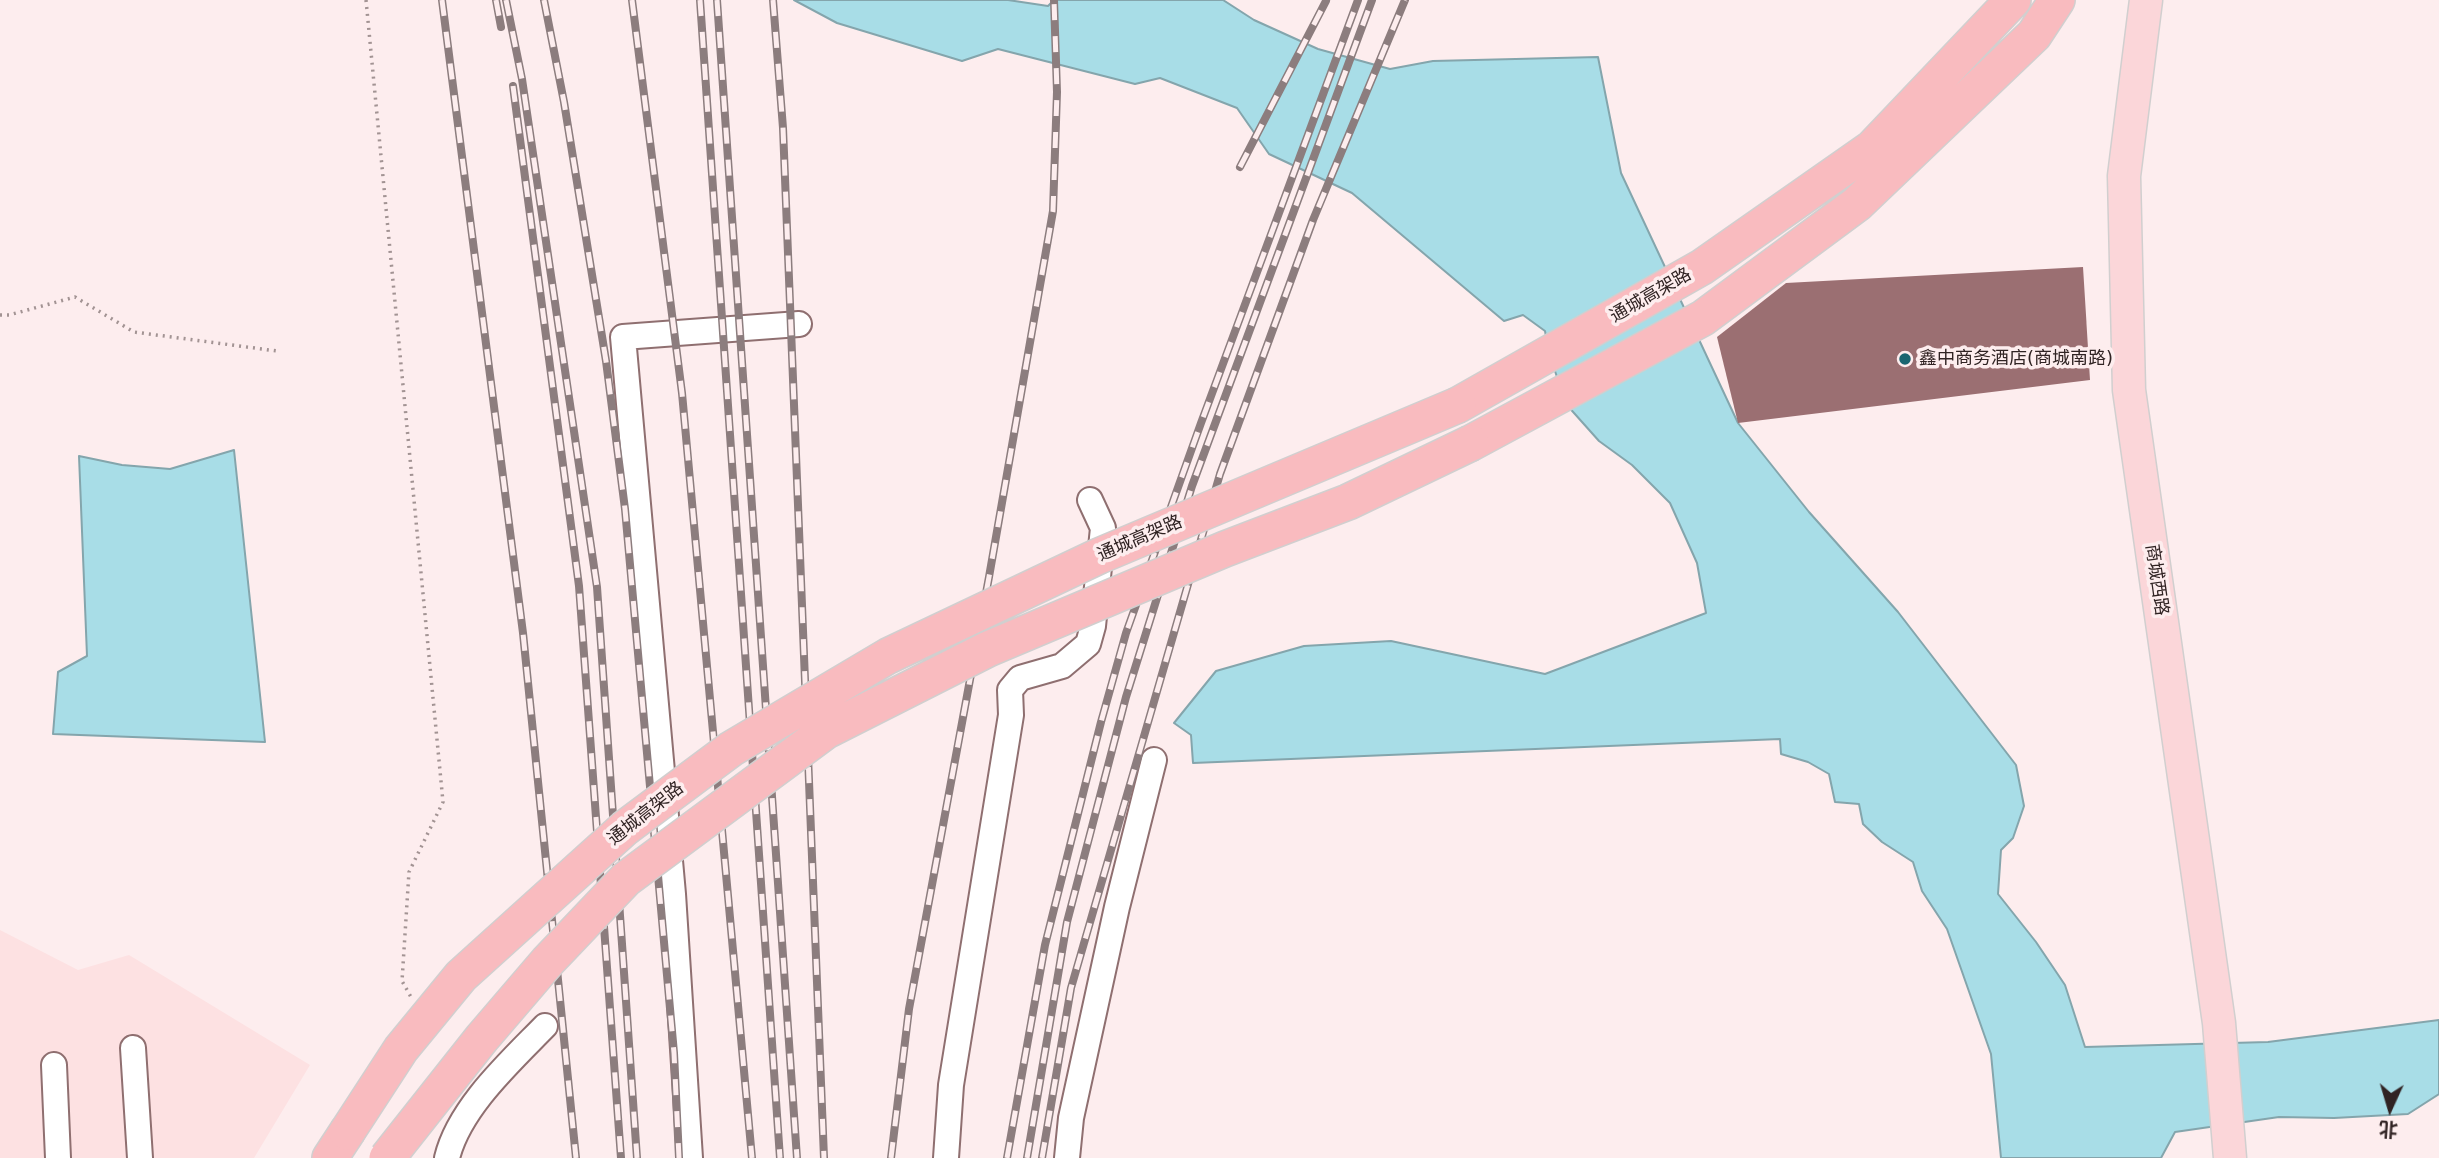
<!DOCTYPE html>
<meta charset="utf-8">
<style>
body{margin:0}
#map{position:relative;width:2439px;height:1158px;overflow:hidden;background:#fdedee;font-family:"DejaVu Sans","Noto Sans SC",sans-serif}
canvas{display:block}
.north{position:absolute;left:2355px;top:1074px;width:70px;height:70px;-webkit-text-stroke:5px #fdedee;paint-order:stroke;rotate:184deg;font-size:19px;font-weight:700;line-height:28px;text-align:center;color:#302323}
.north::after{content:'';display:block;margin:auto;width:24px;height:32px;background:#302323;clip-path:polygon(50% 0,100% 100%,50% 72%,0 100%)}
</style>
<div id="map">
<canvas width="2439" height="1158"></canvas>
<div class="north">北</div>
</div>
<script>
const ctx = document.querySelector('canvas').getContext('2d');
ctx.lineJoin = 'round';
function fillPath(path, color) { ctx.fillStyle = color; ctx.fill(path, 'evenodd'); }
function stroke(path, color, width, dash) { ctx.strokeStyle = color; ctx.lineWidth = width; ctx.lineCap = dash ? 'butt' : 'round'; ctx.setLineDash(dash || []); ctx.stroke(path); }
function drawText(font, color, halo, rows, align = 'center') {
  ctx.font = font + ' "DejaVu Sans","Noto Sans SC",sans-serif'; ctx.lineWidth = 7; ctx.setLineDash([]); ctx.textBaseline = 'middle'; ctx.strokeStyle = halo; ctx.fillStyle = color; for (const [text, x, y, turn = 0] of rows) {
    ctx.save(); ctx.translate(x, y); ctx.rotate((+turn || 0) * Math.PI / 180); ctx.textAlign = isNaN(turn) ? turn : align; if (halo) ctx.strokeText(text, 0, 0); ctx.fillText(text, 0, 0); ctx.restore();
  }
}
fillPath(new Path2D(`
 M0 930 78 970 129 955 310 1065 254 1158H0Z`), '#fde1e2');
const water = new Path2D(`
 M794 0H1008L1048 6 1054 0H1223L1254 20 1318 49 1390 69 1433 61 1598 57 1621 173 1738 423 1809 512 1898 612 2016 765 2024 806 2013 838 2001 850 1998 894 2036 942 2065 985 2085 1047 2268 1042 2439 1020V1094L2408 1114 2334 1118 2279 1117 2175 1132 2161 1158H2001L1991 1054 1947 929 1922 891 1913 862 1882 842 1863 824 1859 804 1835 802 1829 774 1808 762 1781 754 1780 739 1193 763 1191 735 1174 723 1216 671 1304 646 1391 641 1545 674 1706 613 1697 563 1670 503 1632 465 1599 441 1566 404 1549 353 1545 331 1523 315 1504 321 1352 193 1269 154 1237 108 1160 78 1135 84 998 49 962 61 837 23Z
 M234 450 265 742 53 734 58 672 87 656 79 456 122 465 170 469Z`);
fillPath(water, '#a8dde7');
stroke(water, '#84a5ac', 2);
fillPath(new Path2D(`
 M2083 267 2090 380 1738 423 1717 337 1786 283Z`), '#9b6f72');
const minor = new Path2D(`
 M133 1048 140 1158
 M54 1065 58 1158
 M447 1158C459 1108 510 1062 545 1026
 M690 1158 673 894 623 337 799 324
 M946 1158 951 1085 1011 715 1010 690 1020 678 1062 666 1088 644 1093 626 1103 528 1090 500
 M1067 1158 1071 1118 1117 907 1154 760`);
const major = new Path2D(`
 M2146 0 2124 176 2129 390 2219 1023 2230 1158`);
const highway = new Path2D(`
 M1458 405 1702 267 1872 148 2013 0
 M1471 443 1703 318 1857 204 2034 35 2057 0
 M330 1158 347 1132`);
stroke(minor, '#8f6f70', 28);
stroke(major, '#d1cfcf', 35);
stroke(highway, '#d1cfcf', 38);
stroke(new Path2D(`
 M366 0 443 802 409 872 402 981 411 997
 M0 315H9L75 297 134 332 277 351`), '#a29393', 3.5, [2, 5]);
stroke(minor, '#fff', 24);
stroke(major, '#fbd6d9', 32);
stroke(highway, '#f9bbbf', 35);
const rail = new Path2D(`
 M442 0 523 633 576 1158
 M496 0 501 27
 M506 0 522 79 597 587 637 1158
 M544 0 564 102 606 361 625 509 674 1053 679 1158
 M632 0 682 393 752 1158
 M700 0 780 1158
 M717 0 797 1158
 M773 0 783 128 824 1158
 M513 86 579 586 621 1158
 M1240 167 1326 1
 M891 1158 909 1009 989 577 1053 211 1057 92 1054 0
 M1007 1158 1045 945 1101 722 1126 633 1201 423 1358 0
 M1027 1158 1067 922 1126 697 1192 486 1372 0
 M1042 1158 1071 988 1220 474 1313 220 1405 0`);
stroke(rail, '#8c7d7e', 8);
stroke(rail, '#fdedee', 5, [16]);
const highwayBridge = new Path2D(`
 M347 1132 401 1049 461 976 625 828 731 749 888 656 1099 556 1458 405
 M387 1158 482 1038 548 961 626 879 826 731 988 649 1225 549 1348 502 1471 443`);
stroke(highwayBridge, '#d1cfcf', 38, []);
stroke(highwayBridge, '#f9bbbf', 35);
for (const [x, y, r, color] of [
 [1905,359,7,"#1a6570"]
]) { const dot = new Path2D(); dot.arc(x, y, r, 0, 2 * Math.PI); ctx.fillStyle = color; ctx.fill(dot); stroke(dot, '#fdedee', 2.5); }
drawText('18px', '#302323', '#fdedee', [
 ["通城高架路",1651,296,-30],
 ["通城高架路",1140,539,-23],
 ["商城西路",2156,580,82],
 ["通城高架路",646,814,-38]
]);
drawText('18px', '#302323', '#fdedee', [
 ["鑫中商务酒店(商城南路)",1919,359]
], 'left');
</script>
